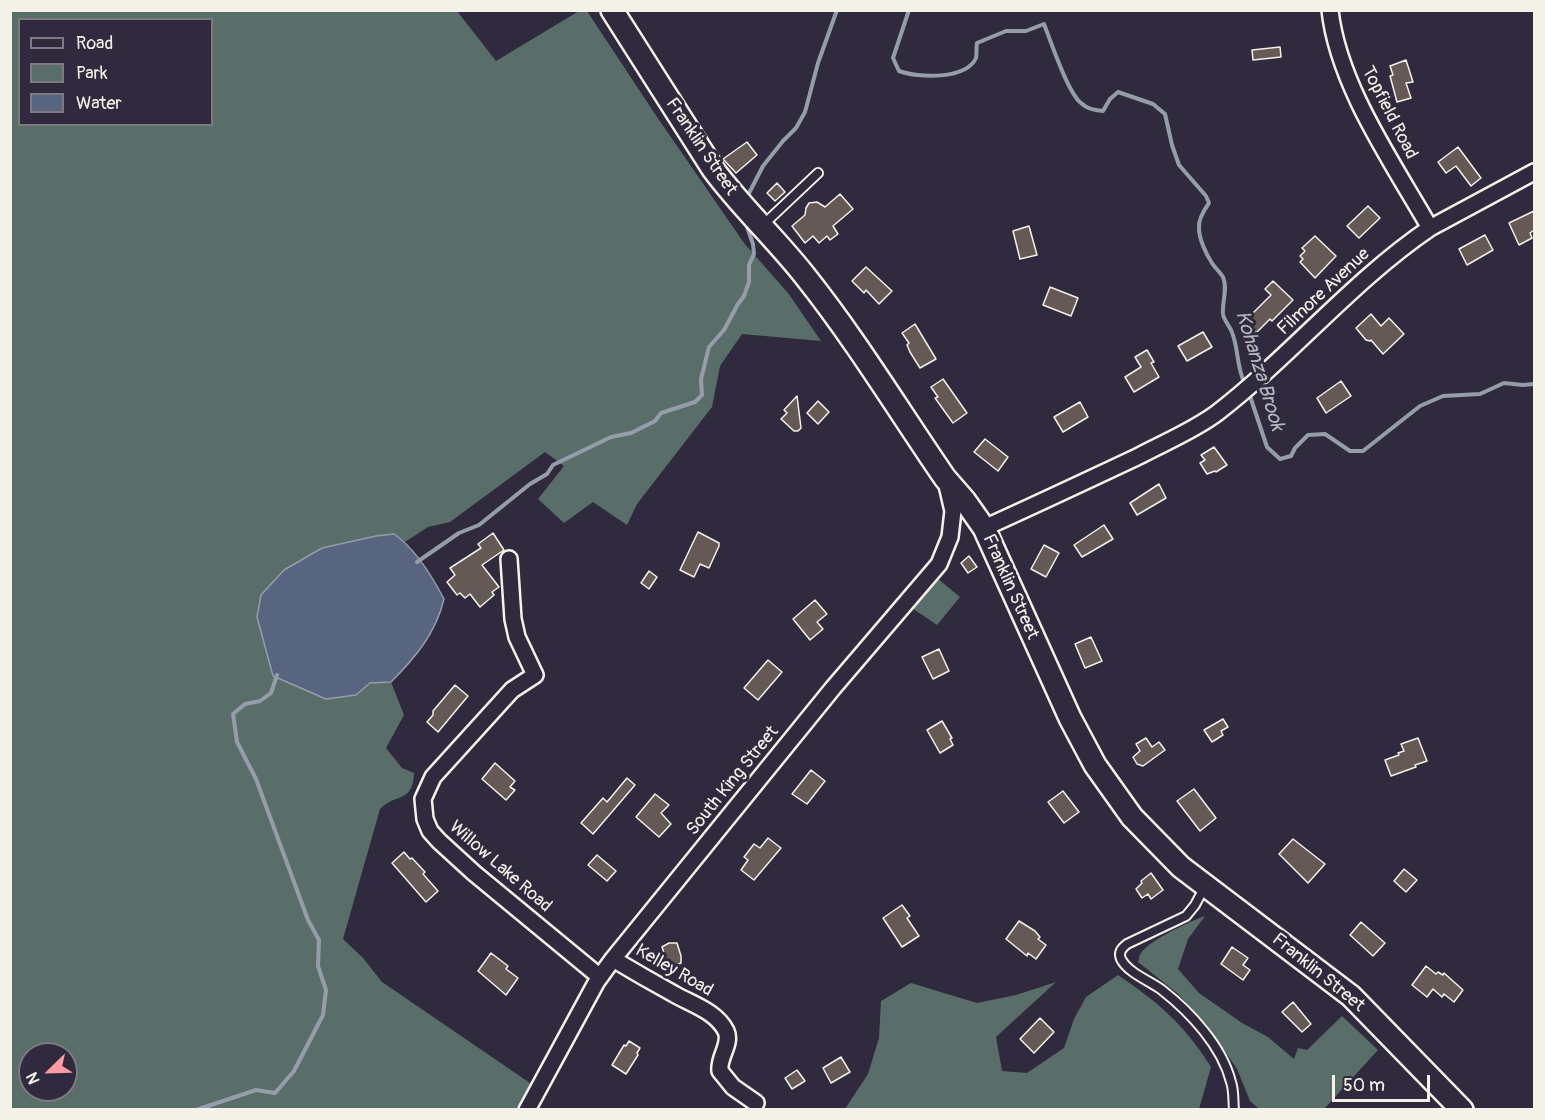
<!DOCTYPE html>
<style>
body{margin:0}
#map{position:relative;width:1545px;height:1120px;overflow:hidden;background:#2f2a3d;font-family:Pangolin,sans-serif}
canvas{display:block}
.frame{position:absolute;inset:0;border:12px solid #f4f1e8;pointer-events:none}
.legend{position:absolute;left:18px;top:18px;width:195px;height:108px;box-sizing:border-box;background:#2f2a3d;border:2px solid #7e7a81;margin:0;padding:8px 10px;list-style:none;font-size:18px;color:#f4f1e8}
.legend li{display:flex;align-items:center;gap:12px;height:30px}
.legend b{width:30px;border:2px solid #7e7a81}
.north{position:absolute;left:18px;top:1042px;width:60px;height:60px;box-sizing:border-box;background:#2f2a3d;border:2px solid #7e7a81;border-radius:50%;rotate:247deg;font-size:16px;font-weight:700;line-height:24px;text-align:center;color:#f4f1e8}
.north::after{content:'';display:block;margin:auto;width:21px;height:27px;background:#ff9aa2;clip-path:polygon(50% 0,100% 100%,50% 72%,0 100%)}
.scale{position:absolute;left:1332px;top:1075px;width:98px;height:27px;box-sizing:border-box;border:3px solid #f4f1e8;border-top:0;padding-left:8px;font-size:18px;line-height:21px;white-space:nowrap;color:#f4f1e8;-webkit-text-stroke:4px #2f2a3d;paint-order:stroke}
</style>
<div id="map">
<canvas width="1545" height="1120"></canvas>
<div class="frame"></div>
<ul class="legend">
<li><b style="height:8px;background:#2f2a3d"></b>Road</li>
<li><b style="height:16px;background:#596e69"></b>Park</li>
<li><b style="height:16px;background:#576581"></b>Water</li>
</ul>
<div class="north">N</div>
<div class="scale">50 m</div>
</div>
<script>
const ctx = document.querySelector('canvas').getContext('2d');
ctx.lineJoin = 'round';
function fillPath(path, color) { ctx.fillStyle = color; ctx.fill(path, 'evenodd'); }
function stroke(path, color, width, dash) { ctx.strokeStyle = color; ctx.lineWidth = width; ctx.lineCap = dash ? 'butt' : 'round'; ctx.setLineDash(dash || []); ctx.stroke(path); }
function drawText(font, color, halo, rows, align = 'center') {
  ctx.font = font + ' Pangolin,sans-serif'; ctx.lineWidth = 6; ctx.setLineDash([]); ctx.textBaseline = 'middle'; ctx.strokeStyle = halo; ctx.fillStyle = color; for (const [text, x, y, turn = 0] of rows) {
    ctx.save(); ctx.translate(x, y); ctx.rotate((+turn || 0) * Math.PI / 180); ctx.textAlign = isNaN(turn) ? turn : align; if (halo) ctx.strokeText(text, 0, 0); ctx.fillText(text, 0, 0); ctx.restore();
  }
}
fillPath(new Path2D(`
 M10 11H457L496 61 579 11H587L655 114 744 243 788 293 821 341 742 334 720 366 712 407 637 504 627 525 593 502 564 523 538 499 564 466 545 452 450 522 428 527 405 542 394 534 376 536 322 548 356 695 369 683 391 682 404 715 386 748 402 768 414 773C413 803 396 793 380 809L343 939 363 958 382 982 530 1083 520 1109H11ZM20 20H212V124H20ZM30 1054H66V1090H30Z
 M926 569 960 597 937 625 900 600Z
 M1205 916 1188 939 1178 969 1199 993 1242 1023 1268 1037 1294 1059 1298 1048 1307 1050 1342 1016 1378 1050 1324 1109H1259L1250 1101 1237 1069 1207 1025 1177 993 1138 962C1139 959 1139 956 1141 953 1149 940 1191 921 1205 916Z
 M1118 975C1159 1003 1184 1024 1211 1067L1199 1109H845L868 1074 879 1038 881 1001 911 983 977 1003 1016 995 1056 982 996 1037 1002 1071 1027 1073 1064 1048 1074 1019 1086 997Z`), '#596e69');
const water = new Path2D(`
 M394 534C416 549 432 576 444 599 436 633 415 658 391 682L370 683 356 695 326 699 273 676 257 617 261 595 284 570 322 548 376 536Z`);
fillPath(water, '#576581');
stroke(water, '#969daa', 1.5);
stroke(new Path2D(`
 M909 10 893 58 899 71C918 78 966 80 976 58 977 54 976 47 977 43L1006 31H1026L1044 24C1051 42 1068 93 1081 103 1087 109 1094 110 1103 111L1110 99 1118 92 1153 104 1165 114 1172 145 1179 165 1206 196 1209 203C1204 210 1198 219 1199 228 1199 239 1206 254 1212 263 1215 268 1220 272 1223 277 1228 289 1222 301 1223 314 1224 320 1228 324 1231 330 1239 347 1236 367 1245 384
 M746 199 763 166 783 141 796 128 805 112 818 63 837 10
 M1249 393 1267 447 1280 459 1291 456 1295 448 1308 435 1325 434 1350 451H1363L1420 406 1443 396 1480 394 1504 383 1523 385 1534 384
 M417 562 459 533 479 525 530 484 547 474 553 465 611 437 631 433 655 421 661 413 695 402 702 395 701 379 709 347 724 330 738 304 744 296 749 282V265L754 254 753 244 744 218
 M196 1110 256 1090 275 1093 294 1071 323 1015 326 990 318 966 319 940 308 920 256 779 237 742 233 714 245 704 260 701 271 693 277 675`), '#969daa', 4);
const building = new Path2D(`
 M1280 47 1281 57 1253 60 1252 50Z
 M1406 60 1413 82 1406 83 1411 98 1397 102 1390 76 1393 75 1390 66Z
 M747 142 757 155 736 173 723 159Z
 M1458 147 1481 178 1471 186 1456 166 1446 173 1438 162Z
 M777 183 785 192 775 201 767 193Z
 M840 194 853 209 833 226 838 234 830 240 827 236 819 243 813 236 805 243 792 226 805 215 806 208 809 203 817 202 825 207Z
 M1368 206 1380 218 1359 238 1347 226Z
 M1534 211V230L1530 233 1532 238 1519 245 1509 223Z
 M1029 226 1037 255 1020 259 1013 231Z
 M1485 235 1493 250 1467 265 1459 249Z
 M1315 236 1336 256 1315 278 1300 262 1303 259 1300 256 1305 251 1302 248Z
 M866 267 892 291 879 304 866 290 864 293 852 281Z
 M1273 281 1293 300 1272 321 1270 319 1256 333 1245 321 1271 295 1265 289Z
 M1050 287 1078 298 1071 316 1043 305Z
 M1371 314 1381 326 1389 318 1404 334 1383 354 1371 340 1370 341 1366 340 1356 328Z
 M915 324 936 359 920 368 910 352 907 345 909 343 902 333Z
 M1203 332 1212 347 1187 361 1178 346Z
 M1147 350 1154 362 1151 363 1159 377 1134 392 1125 377 1141 367 1135 357Z
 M943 379 967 413 953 423 935 398 938 397 931 387Z
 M1341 381 1351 396 1326 413 1317 398Z
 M797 396 801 428 798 431H794L781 419 787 413 784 410Z
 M818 401 829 412 818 424 807 413Z
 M1080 402 1088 417 1063 432 1054 417Z
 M985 439 1008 457 998 471 974 452Z
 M1214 447 1227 465 1216 472 1215 471 1207 474 1200 463 1205 460 1201 455Z
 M1159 484 1166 498 1137 515 1130 503Z
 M1104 525 1113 539 1082 557 1074 545Z
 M698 532 719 543V546L709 568 700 564 694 577 680 570Z
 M493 533 504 550 482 565 499 587 492 592 494 595 480 607 470 594 465 598 460 593 457 595 447 582 455 575 450 568 481 548 478 544Z
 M1044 545 1059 553 1046 577 1031 569Z
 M969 556 977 567 968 573 961 563Z
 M649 571 657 577 649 589 641 583Z
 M815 600 827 614 817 622 823 629 810 640 793 619Z
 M1091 637 1102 661 1085 668 1075 644Z
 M939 649 949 671 933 679 922 657Z
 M768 660 782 672 758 700 744 688Z
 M455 685 468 696 438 732 427 722 433 715V711Z
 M1223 719 1228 727 1221 731 1223 735 1212 742 1204 730Z
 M942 721 952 738 950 739 953 745 940 753 927 730Z
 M1146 738 1152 747 1159 742 1165 750 1143 766 1137 764 1133 757 1140 751 1136 744Z
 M1418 738 1427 761 1415 765 1416 767 1391 776 1385 760 1399 755 1398 753 1404 751 1401 744Z
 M495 763 515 781 510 787 515 790 506 800 482 779Z
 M811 770 825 781 807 804 792 794Z
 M627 778 635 785 593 834 581 823 603 798 607 802Z
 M1194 789 1216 818 1200 831 1177 801Z
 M1063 791 1079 812 1064 823 1048 802Z
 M655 794 669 805 661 813 671 824 659 837 636 817Z
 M768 838 781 848 754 880 741 870 748 860 744 857 754 844 760 848Z
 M1293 839 1325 864 1308 883 1279 854Z
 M404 852 410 859 412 858 425 872 423 874 438 891 426 902 392 863Z
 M597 855 616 871 607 881 588 865Z
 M1404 869 1417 880 1406 892 1394 881Z
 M1151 873 1163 890 1151 899 1148 894 1142 898 1136 889 1142 883 1141 881Z
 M902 905 910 916 907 918 919 936 902 947 883 918Z
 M1019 921 1035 931 1040 937 1038 939 1046 945 1036 959 1028 953 1027 956 1006 939Z
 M1361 922 1385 943 1373 956 1350 935Z
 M669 943H677L681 956V963L669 969 662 947Z
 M1232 947 1248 958 1243 965 1250 970 1243 980 1221 964Z
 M491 953 508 966 506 969 518 978 506 995 478 971Z
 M1426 966 1436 974 1438 972 1443 975 1444 973 1463 990 1454 1002 1444 994 1442 997 1433 989 1427 997 1412 985Z
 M1293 1002 1311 1024 1302 1032 1282 1012Z
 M1040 1018 1054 1032 1034 1053 1020 1039Z
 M629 1041 640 1048 637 1053 638 1055 626 1074 612 1065 624 1045 626 1046Z
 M841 1057 850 1072 831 1083 823 1068Z
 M797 1070 805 1081 792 1089 785 1078Z`);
fillPath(building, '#645954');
stroke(building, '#f4f1e8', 1.5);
const service = new Path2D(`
 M763 225 818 173
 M1204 888 1195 905 1186 916 1127 944C1122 948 1118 952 1121 959 1128 973 1150 981 1162 990 1190 1012 1222 1046 1231 1082 1234 1090 1233 1100 1234 1110`);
const minor = new Path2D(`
 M1330 10C1338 85 1393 163 1430 228
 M984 528C1035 505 1086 481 1137 457 1163 443 1193 431 1217 413 1291 356 1352 281 1430 228L1534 172
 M509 559 513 619 517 637 535 675 512 690 433 777 423 799 425 819 430 831 439 841 474 873 600 977
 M613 959C633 971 654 983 674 994 691 1004 716 1011 726 1031 732 1044 718 1057 720 1071L733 1087 756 1103
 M527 1110 597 981 613 959 833 688 939 564 950 537 953 511 946 481`);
const secondary = new Path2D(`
 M612 10 713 169C741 207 776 239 805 276 856 340 899 411 945 478L965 501 984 528 1070 718 1095 765 1132 817 1181 867 1351 996 1462 1110`);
stroke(service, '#f4f1e8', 12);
stroke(minor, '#f4f1e8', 20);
stroke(secondary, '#f4f1e8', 26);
stroke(service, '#2f2a3d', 8);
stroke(minor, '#2f2a3d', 15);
stroke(secondary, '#2f2a3d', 21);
drawText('18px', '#f4f1e8', '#2f2a3d', [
 ["Topfield Road",1389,113,63],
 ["Franklin Street",701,147,56],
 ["Filmore Avenue",1324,292,-43],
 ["Franklin Street",1010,587,66],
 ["South King Street",733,781,-51],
 ["Willow Lake Road",500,867,41],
 ["Kelley Road",674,971,30],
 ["Franklin Street",1318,973,39]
]);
drawText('italic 20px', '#b5b9bf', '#2f2a3d', [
 ["Kohanza Brook",1259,371,73]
]);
</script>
